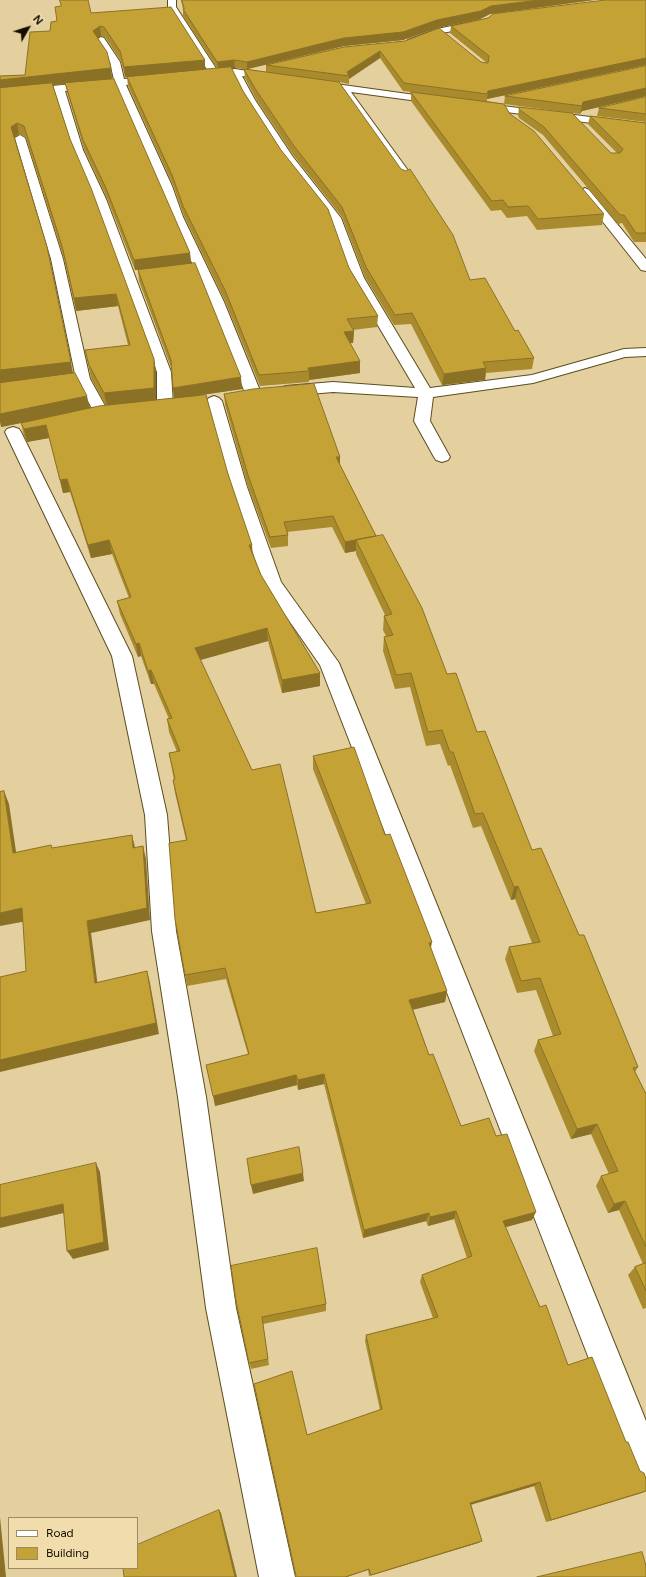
<!DOCTYPE html>
<style>
body{margin:0}
#map{position:relative;width:646px;height:1577px;overflow:hidden;background:#e3d09e;font-family:Figtree,sans-serif}
canvas{display:block}
.legend{position:absolute;left:8px;top:1517px;width:130px;height:52px;box-sizing:border-box;background:#f0ddab;border:1px solid #988a67;margin:0;padding:5px 7px;list-style:none;font-size:12px;color:#140d00}
.legend li{display:flex;align-items:center;gap:8px;height:20px}
.legend b{width:20px;border:1px solid #988a67}
.north{position:absolute;left:8px;top:8px;width:40px;height:40px;-webkit-text-stroke:3px #f0ddab;paint-order:stroke;rotate:51deg;font-size:11px;font-weight:700;line-height:16px;text-align:center;color:#140d00}
.north::after{content:'';display:block;margin:auto;width:14px;height:18px;background:#140d00;clip-path:polygon(50% 0,100% 100%,50% 72%,0 100%)}
</style>
<div id="map">
<canvas width="646" height="1577"></canvas>
<ul class="legend">
<li><b style="height:5px;background:#fff"></b>Road</li>
<li><b style="height:11px;background:#c5a236"></b>Building</li>
</ul>
<div class="north">N</div>
</div>
<script>
const ctx = document.querySelector('canvas').getContext('2d');
ctx.lineJoin = 'round';
function stroke(path, color, width, dash) { ctx.strokeStyle = color; ctx.lineWidth = width; ctx.lineCap = dash ? 'butt' : 'round'; ctx.setLineDash(dash || []); ctx.stroke(path); }
function fillPath(path, color) { ctx.fillStyle = color; ctx.fill(path, 'evenodd'); }
const minor = new Path2D(`
 M168 0H176V7L217 70 235 69 274 75 279 78 274 81 242 76 255 100 293 157 341 218 364 278 430 388 532 375 624 349 646 348V356L625 357 533 383 433 397 430 421 450 457 448 460 442 462 436 460 434 457 414 421 418 397 333 392 286 396 281 394 278 391 281 388 286 386 333 382 415 388 350 278 329 219 283 159 245 100 232 75 200 76 198 74 200 72 208 71 168 7Z
 M481 20 485 23 484 25 442 33 413 43 408 40 437 29Z
 M101 37 104 38 120 62 124 79 157 76 162 79 157 82 126 85 172 186 183 217 224 302 261 393 258 396H248L245 393 210 302 171 217 160 186 116 86 65 91 83 150 106 199 171 372 173 405 170 408H160L157 405V372L94 199 73 150 55 92 0 97V91L114 80 110 62 96 40Z
 M314 81 444 99 445 101 440 104 351 92 412 176 410 178H402L340 90 311 86 309 84 311 82Z
 M479 103 646 124V130L475 108 474 106Z
 M20 135 25 138 63 259 90 379 109 413 106 416H96L76 379 51 259 15 138Z
 M585 188 589 190 646 259V271L641 270 581 194 579 192 581 190Z
 M214 396 219 398 222 401 247 487 281 582 339 663 646 1421V1479L634 1474 629 1462 320 665 263 583 231 487 206 401 209 398Z
 M13 427 19 429 21 432 132 656 167 815 176 931 206 1097 236 1308 295 1577H259L206 1308 178 1097 152 931 145 815 112 656 5 432 7 429Z`);
stroke(minor, '#5d4d1d', 2);
fillPath(minor, '#fff');
fillPath(new Path2D(`
 M181 0H594L490 14 480 19 437 28 403 40 344 46 248 69 266 72V65L344 47 487 63 450 33 451 26 646 0V65L487 99V101L504 104 505 96 646 66V96L582 111 580 114 504 104 510 114 604 214 602 225 537 230 527 216 507 218 501 210 491 211 411 101V92L403 91 380 58 349 79V84L339 82 470 280 515 331 534 358 532 369 486 373 485 380 442 385 411 324 394 325 365 277 342 217 294 156 256 99 245 78 244 69 235 68H231L243 91 378 316 377 327 353 330 354 331 353 343H350L360 373 309 380V382L260 386 225 301 184 216 173 185 128 86 127 77H125L121 61 105 37 101 36 98 38 111 68 112 79 190 253 191 263 242 389 201 395 228 474 253 555 261 575 320 673V686L282 693 268 641 200 660 316 913 366 904 313 769V756L385 835 431 949 447 991 445 1002 413 1009 429 1055 461 1126 496 1136 532 1220 505 1227 540 1307 568 1365 626 1442 640 1471 646 1479V1491L546 1522 534 1486 471 1504 482 1541 478 1543 369 1576 368 1570 296 1576 307 1435 380 1410 365 1341 366 1335 433 1318 420 1282 422 1275 467 1258 454 1219 428 1226 426 1221 363 1238 324 1084 298 1090 297 1085 215 1106 248 1054 226 979 187 986 185 975 186 840 175 793 173 780H174L169 753 177 752 169 732 167 719H169L154 684H151L141 656 138 657 120 614 117 601 129 598 112 554 91 558 70 492 63 493 49 438 27 442 24 436 21 423 1 427 0 76 25 75 57 21 91 13 205 70 217 68 183 16V9ZM66 84 67 92 84 149 107 198 135 270 147 269 138 270 139 281 172 370 174 398 156 400V372L154 359 70 139 53 85ZM19 134 26 138 64 259 76 311 118 306 128 345 85 350 91 378 106 406 90 408 73 373 14 138Z
 M646 97V122L597 116 599 108Z
 M519 107 611 153H617L588 124 590 116 646 123V242H634L622 223 618 224 543 135 519 118 518 115Z
 M224 394 340 465 447 674 477 732 532 850 638 1067 635 1072 646 1094V1308L643 1309 628 1275 635 1267 643 1264 619 1210 608 1213 596 1186 601 1176 609 1174 591 1134 571 1139 534 1051 538 1040 553 1036 536 990 517 993 505 959 509 947 532 943 515 899 511 900 481 826 473 828 450 765 448 766 440 744 426 746 410 687 395 689 383 651 384 637 386 636 383 630 384 616 385 615 356 554V551L345 553 332 527 287 532 288 535V546L271 548 248 487 225 405Z
 M236 1301 326 1304V1311L263 1324 269 1365 251 1369Z`), '#a98b2e');
fillPath(new Path2D(`
 M540 0H594L490 14 480 19 437 28 403 40 344 46 247 69V62L344 38 437 20 491 6Z
 M100 26 101 36 95 41 93 31Z
 M380 51V58L349 79V76L347 72Z
 M646 58V65L487 99 488 91 493 90Z
 M205 60V71L125 77 124 67Z
 M234 60 235 68 218 69 217 62Z
 M111 68 112 79 0 91V80Z
 M646 88V96L582 111 580 114 583 102Z
 M17 123 19 134 14 138 11 127Z
 M190 253 191 264 135 270 134 260Z
 M116 294 118 306 76 311 74 298Z
 M354 331 353 343 343 344 344 332Z
 M154 359 156 372V401L107 406 104 393Z
 M360 361V373L309 380V371L308 368Z
 M71 362 73 375 0 383V370Z
 M486 368 485 380 442 385 444 374Z
 M241 377 242 389 174 399 173 388Z
 M87 396 90 409 1 427 0 422V414Z
 M46 425 49 438 27 442 24 429Z
 M336 457H340V468Z
 M67 479 70 492 63 493 60 480Z
 M109 540 112 554 91 558 88 545Z
 M356 540V551L345 553V542Z
 M249 545H252L253 558Z
 M267 628 268 641 197 661 195 648Z
 M139 643 141 656 138 657 136 644Z
 M151 670 154 684H151L148 671Z
 M320 673V686L282 693V680Z
 M4 791 9 804 18 865 13 853Z
 M132 835 135 847 133 848Z
 M143 846 146 859 150 920 91 933 99 995 95 983 87 921Z
 M518 886 515 899 511 900 514 887Z
 M22 908 27 921 0 926V913Z
 M432 942 430 953 429 943Z
 M147 971 150 983 159 1034 0 1072V1060Z
 M447 991 445 1002 408 1011 409 1000Z
 M324 1074V1084L298 1090V1080Z
 M296 1075 297 1085 215 1106 213 1096Z
 M597 1124 591 1134 571 1139 577 1129Z
 M96 1163 100 1172 109 1250 73 1259 67 1251Z
 M303 1173 304 1181 253 1194 251 1185Z
 M625 1201 619 1210 608 1213 614 1204Z
 M63 1204 68 1212 0 1228V1218Z
 M456 1211 454 1219 428 1226 430 1217Z
 M536 1212 532 1220 499 1229 503 1221Z
 M429 1213 426 1221 363 1238 364 1230Z
 M540 1482 534 1486 467 1506 470 1503Z
 M646 1491 642 1493 546 1522 551 1520Z
 M219 1510 221 1513 237 1577H235Z
 M0 1517 6 1577H0Z
 M482 1541 478 1543 369 1576 371 1575Z
 M369 1569 368 1570 347 1577H345Z`), '#8a7126');
const building = new Path2D(`
 M60 0H88L91 13 171 7 205 60 124 67 120 51 104 27 100 26 93 31 107 52 111 68 0 80V76L25 75 30 32 50 31 51 22 57 21 55 7 61 6Z
 M182 0H540L491 6 481 11 437 20 403 32 344 38 247 62 234 60 217 62 183 9H184Z
 M606 0H646V58L493 90 488 91 487 94 404 83 380 51 347 72 349 76 266 65 344 47 405 41 439 28 481 62 488 63 489 56 451 26 488 18 493 14Z
 M646 66V88L583 102 582 106 505 96Z
 M231 67 243 91 281 150 328 209 349 268 378 316 347 319 354 331 344 332 360 361 308 368 309 371 259 375 225 290 183 206 172 175 127 77Z
 M244 69 339 82 401 169 406 171 410 169 453 235 470 280 485 278 515 331 518 330 534 358 483 362 486 368 444 374 412 313 395 315 366 267 342 207 294 146 256 90Z
 M114 79 190 253 134 260 106 188 83 140 65 83Z
 M52 83 70 139 91 188 154 359V388L104 393 89 365 85 350 130 345 116 294 74 298 62 246 24 126 17 123 11 127 47 247 71 362 0 370V88Z
 M411 92 504 104 510 114 534 131 604 214 538 219 528 206 508 207 503 200 492 201Z
 M646 97V114L599 108Z
 M519 107 572 113 611 153H620L623 149 590 116 646 123V233H636L624 215H620L544 127 520 110Z
 M195 263 241 377 173 388 171 360 138 270Z
 M75 373 87 396 0 414V383Z
 M314 384 340 457H336L376 536 345 542 333 516 284 522 288 535 270 537 248 475 224 394 253 389Z
 M206 395 228 474 252 545H249L261 575 320 673 282 680 267 628 195 648 252 770 280 764 316 913 371 903 313 756 354 747 385 835 390 834 432 942 429 943 447 991 409 1000 429 1055 433 1054 461 1126 489 1118 496 1136 507 1134 536 1212 503 1221 540 1307 546 1305 568 1365 592 1357 626 1442H628L640 1471 644 1473 646 1479V1491L551 1520 540 1482 470 1503 482 1541 371 1575 369 1569 345 1577H295L296 1576 254 1384 292 1371 307 1435 382 1409 366 1335 438 1317 422 1275 472 1256 456 1211 430 1217 429 1213 364 1230 324 1074 298 1080 296 1075 213 1096 206 1065 249 1054 225 968 185 975 175 919 169 843 187 840 173 780 175 779 169 753 180 751 167 719 172 718 151 670 148 671 139 643 136 644 117 601 131 597 109 540 88 545 67 479 60 480 46 425 24 429 21 423 99 406Z
 M383 535 422 608 447 674 456 673 477 732 485 731 532 850 541 848 579 935H584L638 1067 633 1068 646 1094V1247L625 1201 614 1204 601 1176 618 1171 597 1124 577 1129 538 1040 561 1034 540 978 521 981 509 947 540 942 518 886 514 887 483 813 475 814 453 752H450L442 730 428 732 411 673 396 675 384 637 393 635 384 616 392 614 356 540Z
 M4 791 13 853 51 845 52 848 132 835 133 848 143 846 147 908 87 921 95 983 147 971 156 1023 0 1060V977L26 971 22 908 0 913V792Z
 M299 1147 303 1173 251 1185 247 1159Z
 M96 1163 104 1242 67 1251 63 1204 0 1218V1185Z
 M317 1248 326 1304 262 1317 268 1359 249 1363 236 1301 231 1266Z
 M646 1263V1291L635 1267Z
 M219 1510 235 1577H124L123 1568H137V1545Z
 M642 1552 646 1566V1577H537Z`);
fillPath(building, '#c5a236');
stroke(building, '#8a7126', 1);
</script>
